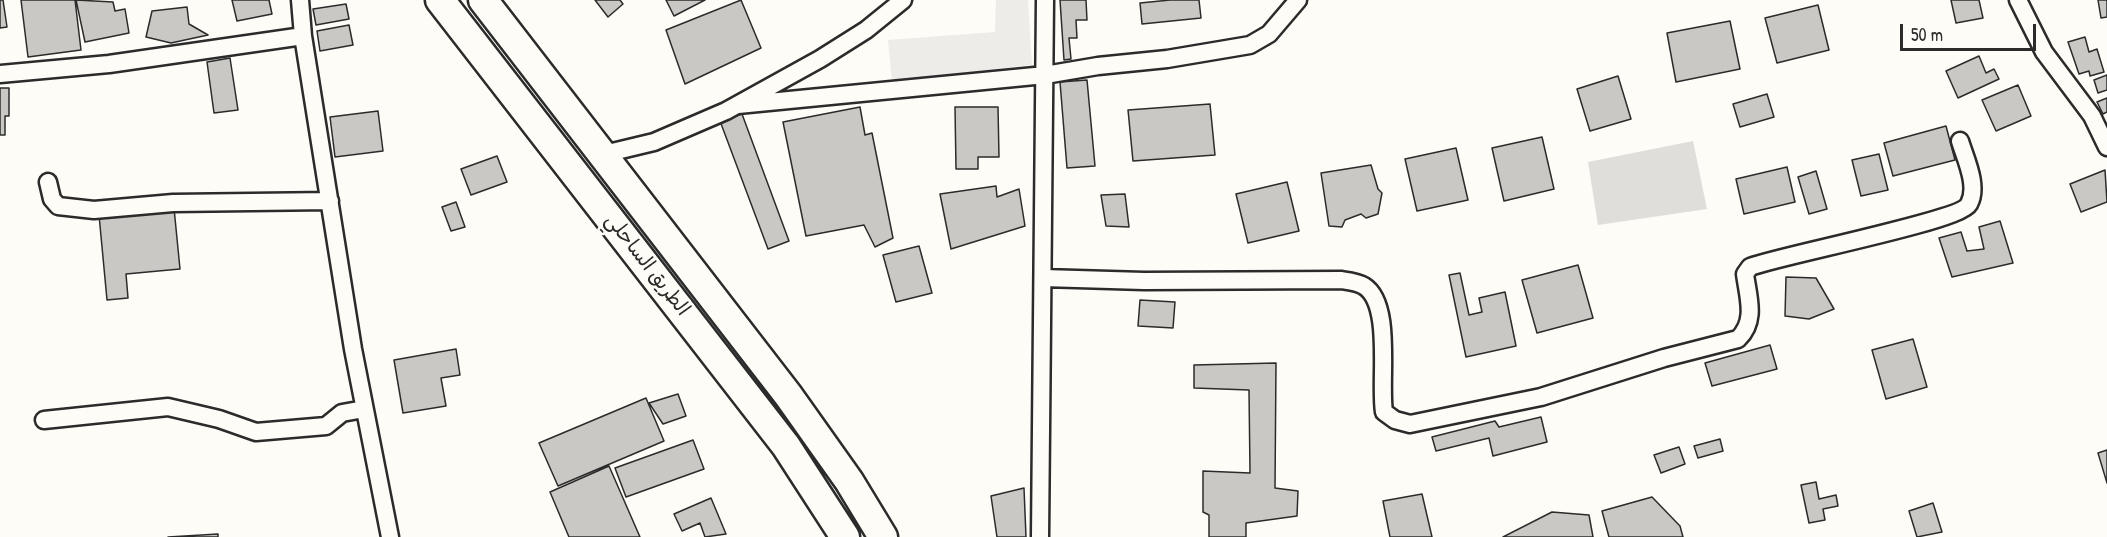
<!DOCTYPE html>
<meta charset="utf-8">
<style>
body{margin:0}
#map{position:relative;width:2107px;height:537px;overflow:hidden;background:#fdfcf7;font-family:"Patrick Hand",sans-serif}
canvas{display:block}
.scale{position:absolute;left:1900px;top:24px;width:136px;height:27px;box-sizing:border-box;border:3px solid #2b2b2b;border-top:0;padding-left:8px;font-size:18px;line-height:21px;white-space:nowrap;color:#2b2b2b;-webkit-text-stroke:4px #fdfcf7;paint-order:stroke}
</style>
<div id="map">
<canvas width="2107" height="537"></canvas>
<div class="scale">50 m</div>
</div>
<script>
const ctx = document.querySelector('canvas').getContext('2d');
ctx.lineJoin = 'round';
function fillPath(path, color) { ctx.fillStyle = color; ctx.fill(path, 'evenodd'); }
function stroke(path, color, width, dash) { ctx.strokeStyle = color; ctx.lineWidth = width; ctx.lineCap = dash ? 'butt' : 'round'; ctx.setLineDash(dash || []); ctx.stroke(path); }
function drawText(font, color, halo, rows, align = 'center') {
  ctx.font = font + ' "Patrick Hand","Playpen Sans Arabic",sans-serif'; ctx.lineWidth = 5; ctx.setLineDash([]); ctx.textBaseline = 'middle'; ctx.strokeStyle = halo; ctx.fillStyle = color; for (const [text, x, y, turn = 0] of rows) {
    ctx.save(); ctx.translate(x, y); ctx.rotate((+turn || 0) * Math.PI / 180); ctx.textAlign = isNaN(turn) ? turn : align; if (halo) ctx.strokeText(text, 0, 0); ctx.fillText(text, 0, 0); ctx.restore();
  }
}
fillPath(new Path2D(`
 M996 0H1028L1032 65 892 81 888 40 995 32Z`), '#edece8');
fillPath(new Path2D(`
 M1693 141 1707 209 1598 225 1588 162Z`), '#dfdeda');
const building = new Path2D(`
 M0 0H3L7 27 0 28Z
 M21 0H75L81 50 28 57Z
 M76 0 113 2 115 11 125 9 129 33 85 42Z
 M232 0H269L272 14 237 21Z
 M595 0H620L623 4 608 17Z
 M666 0H705L674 16Z
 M741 0 761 48 685 84 666 30Z
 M1060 0H1086L1087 20H1076L1077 38H1069L1071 59 1064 60Z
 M1170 0H1199L1201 18 1142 24 1140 3Z
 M1951 0H1979L1983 18 1956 23Z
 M2098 0H2107V17L2101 18Z
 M346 4 349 19 316 25 313 9Z
 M1818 5 1829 50 1777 63 1765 18Z
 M187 7 189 24 208 35 171 43 146 37 152 11Z
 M1730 21 1740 69 1676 82 1667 33Z
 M349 25 353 45 320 51 317 31Z
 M2085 37 2089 52 2097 49 2104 72 2090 76 2089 71 2079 74 2068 42Z
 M1979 56 1986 73 1994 69 1999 79 1958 98 1946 71Z
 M230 58 238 110 214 113 207 62Z
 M2107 75V90L2098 93 2094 80Z
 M1618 76 1631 119 1590 131 1577 89Z
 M1087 80 1095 166 1067 168 1060 82Z
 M2018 85 2031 116 1996 131 1982 100Z
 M0 88H9V116H5V135H0Z
 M1767 94 1774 117 1740 127 1733 104Z
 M2107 98V112L2103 114 2097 102Z
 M1210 104 1215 155 1133 161 1128 110Z
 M860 107 865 135 872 133 893 238 875 247 864 225 806 236 783 122Z
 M955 107H998L999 157H978V169H956Z
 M378 111 383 151 335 157 330 117Z
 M742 114 789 241 768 249 720 121Z
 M1946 126 1955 160 1893 176 1884 143Z
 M1542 137 1554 189 1504 201 1492 148Z
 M1456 148 1468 200 1417 211 1405 159Z
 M1879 154 1888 190 1861 196 1852 160Z
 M497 156 507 182 471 195 461 169Z
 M1371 165 1378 189 1382 193 1378 214 1366 218 1361 214 1345 220 1342 227 1329 226 1321 173Z
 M1787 167 1795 202 1744 214 1736 179Z
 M2105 170 2107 202 2081 212 2070 184Z
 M1816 171 1827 209 1809 214 1798 177Z
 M1287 182 1299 231 1248 243 1236 194Z
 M996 186 997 197 1019 189 1025 226 951 249 940 194Z
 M1125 194 1129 227 1106 226 1101 195Z
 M456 202 465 227 451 231 442 207Z
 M174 208 180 269 126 274 128 298 107 300 99 215Z
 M2000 221 2013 263 1952 277 1939 238 1961 232 1967 251 1984 249 1979 227Z
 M919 246 932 293 896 302 883 255Z
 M1578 265 1593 318 1537 333 1522 280Z
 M1460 273 1469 315 1482 312 1479 298 1505 292 1516 346 1466 357 1449 275Z
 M1786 277 1816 278 1834 309 1809 319 1785 316Z
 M1140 300 1175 302 1173 328 1138 326Z
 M1913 339 1927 387 1886 399 1872 350Z
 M1770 345 1777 369 1712 386 1705 363Z
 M456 349 460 375 441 378 446 406 403 413 394 360Z
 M1276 363 1275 488 1298 491 1297 516 1246 523V537H1209V515L1203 512V471L1250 473 1249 390 1194 388V365Z
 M678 394 686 416 663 424 649 403Z
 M646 398 664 441 558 486 539 443Z
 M1541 417 1547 442 1493 456 1489 438 1436 451 1432 437 1495 421 1499 427Z
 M1720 439 1723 451 1698 458 1694 446Z
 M693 440 704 469 626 497 615 468Z
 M1679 447 1685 464 1661 473 1654 455Z
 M2107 450V483L2098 453Z
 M609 466 640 537H569L550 492Z
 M1816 482 1819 499 1836 495 1838 506 1823 509 1825 520 1809 523 1801 485Z
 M1024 488 1026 537H997L991 496Z
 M1422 494 1432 537H1390L1383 501Z
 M1652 497 1680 526 1683 537H1609L1602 511Z
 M711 498 726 534 705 537 700 523 682 531 674 514Z
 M1933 503 1942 532 1917 537 1909 511Z
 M1552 512 1589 515 1593 537H1503Z
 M218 534V537H168Z`);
fillPath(building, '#c9c8c4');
stroke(building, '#2b2b2b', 1.5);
const minor = new Path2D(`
 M300 0 303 36 353 349 390 537
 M2018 0 2044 52 2092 116 2107 147
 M0 74 109 64 303 36
 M738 105 1045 75 1098 66 1167 59 1250 45 1269 34 1298 0
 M604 154 654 142 726 111 820 59 866 30 903 0
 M48 182 52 199 58 206 94 210 173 203 330 201
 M1043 278 1144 281 1341 280C1348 281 1358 282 1364 286 1393 304 1379 381 1384 412L1395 420 1410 424 1541 397 1664 358 1738 339C1757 321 1748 297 1745 274L1750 267C1782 255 1960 221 1969 204 1979 186 1965 158 1960 141
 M44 420 168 407 219 419 256 432 326 426 342 413 364 409
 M1040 537 1045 0`);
const trunk = new Path2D(`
 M440 0 786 446 845 537
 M483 0 788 395 849 481 883 537`);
stroke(minor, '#2b2b2b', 21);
stroke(trunk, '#2b2b2b', 33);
stroke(minor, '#fdfcf7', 16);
stroke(trunk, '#fdfcf7', 28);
drawText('20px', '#2b2b2b', '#fdfcf7', [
 ["الطريق الساحلي",647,265,52]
]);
</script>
